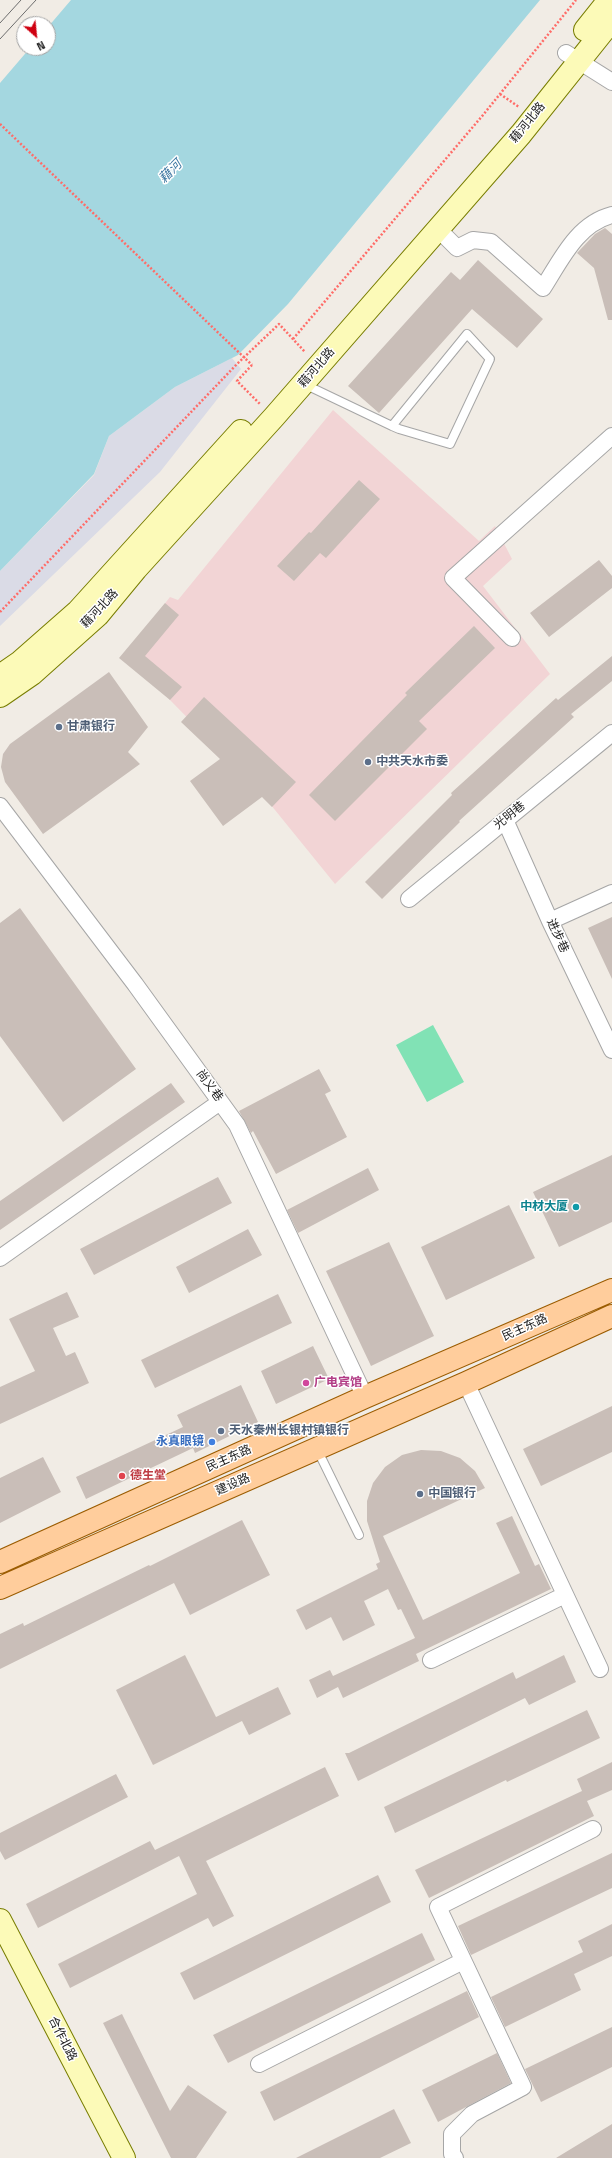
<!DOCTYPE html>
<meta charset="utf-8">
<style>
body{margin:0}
#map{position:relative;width:612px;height:2158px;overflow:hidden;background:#f1ece5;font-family:"Titillium Web",sans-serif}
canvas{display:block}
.north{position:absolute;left:16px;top:16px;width:40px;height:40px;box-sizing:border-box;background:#fff;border:1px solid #a5a5a5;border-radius:50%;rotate:153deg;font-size:11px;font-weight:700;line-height:16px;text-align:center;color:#1f1f1f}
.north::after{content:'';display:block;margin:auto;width:14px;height:18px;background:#cf0010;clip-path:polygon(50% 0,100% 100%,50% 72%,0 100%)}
</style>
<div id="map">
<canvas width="612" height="2158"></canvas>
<div class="north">N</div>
</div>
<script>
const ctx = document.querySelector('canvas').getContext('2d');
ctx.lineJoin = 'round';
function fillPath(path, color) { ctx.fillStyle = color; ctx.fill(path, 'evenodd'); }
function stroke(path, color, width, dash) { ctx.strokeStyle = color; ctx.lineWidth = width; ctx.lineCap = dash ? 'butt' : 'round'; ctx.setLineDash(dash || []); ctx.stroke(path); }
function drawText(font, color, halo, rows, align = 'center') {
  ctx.font = font + ' "Titillium Web","Noto Sans SC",sans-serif'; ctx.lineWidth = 3; ctx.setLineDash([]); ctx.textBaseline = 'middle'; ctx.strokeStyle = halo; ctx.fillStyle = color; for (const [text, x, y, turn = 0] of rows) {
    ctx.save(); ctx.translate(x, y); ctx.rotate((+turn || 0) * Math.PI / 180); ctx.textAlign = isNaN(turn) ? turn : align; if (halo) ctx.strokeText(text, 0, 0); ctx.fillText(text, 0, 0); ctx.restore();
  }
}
fillPath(new Path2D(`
 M333 410 479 541 495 526 512 559 483 586 550 674 335 884 262 794 125 654 170 597 178 600Z`), '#f2d4d5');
fillPath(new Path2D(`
 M433 1025 464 1082 427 1102 396 1045Z`), '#81e2b5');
fillPath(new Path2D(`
 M232 358 241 369 160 472 0 626V571L94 475 109 436 175 387Z`), '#dadbe6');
fillPath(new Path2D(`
 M71 0H540L288 304 238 355 175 387 109 436 94 474 0 571V83L30 48H48V27Z`), '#a4d7e0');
fillPath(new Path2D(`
 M605 228 612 234V320H608L594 268 577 253 595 234Z
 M478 260 543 319 517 348 472 309 379 413 348 386 451 272 460 280Z
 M359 480 380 499 326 558 320 553 294 581 277 566 309 532 311 533Z
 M599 560 612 576V588L549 637 530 613Z
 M165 603 179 615 145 656 182 687 170 700 119 658Z
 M474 626 495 648 419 721 427 729 335 821 309 795 407 695 405 693Z
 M612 656V681L571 714 574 717 459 821 460 822 382 899 365 882 452 795 451 793 556 698 558 700Z
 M109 672 148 727 128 752 140 764 43 834 5 782 1 767 3 754 10 744Z
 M204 697 296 782 272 807 262 797 223 826 190 781 220 759 181 722Z
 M20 908 136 1069 63 1122 0 1036V923Z
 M612 917V979L588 928Z
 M319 1069 331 1091 325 1094 347 1137 276 1174 253 1131 251 1133 239 1111Z
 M171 1083 185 1102 0 1230V1201Z
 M612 1155V1222L559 1247 533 1192Z
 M368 1168 379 1190 298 1233 287 1210Z
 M218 1177 232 1203 94 1275 80 1249Z
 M509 1205 535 1258 446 1300 421 1247Z
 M248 1229 262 1255 189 1293 176 1267Z
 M389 1242 434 1336 371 1366 326 1271Z
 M67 1292 79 1317 53 1328 66 1356 75 1352 89 1383 0 1424V1387L35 1371 9 1319Z
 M278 1294 292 1323 155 1388 141 1360Z
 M313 1346 329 1379 276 1404 261 1371Z
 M241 1385 258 1422 195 1453 193 1448 86 1499 76 1477 183 1427 177 1415Z
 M612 1406V1452L541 1486 523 1449Z
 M421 1450 441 1451 460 1458 475 1471 485 1488 383 1536 423 1620 520 1573 496 1523 512 1516 535 1566 539 1564 551 1589 416 1654 419 1661 343 1698 338 1687 317 1698 309 1680 330 1670 333 1676 415 1638 401 1609 398 1610 388 1589 364 1601 375 1625 343 1641 331 1617 306 1630 296 1610 378 1569 376 1564 380 1562 367 1521V1501L373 1483 385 1467 402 1455Z
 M43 1457 61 1492 0 1523V1478Z
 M242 1520 270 1575 190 1615 174 1583 0 1669V1634L23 1623 24 1626 149 1565 150 1566Z
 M185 1655 216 1717 278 1687 291 1714 249 1735 242 1721 153 1765 116 1690Z
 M564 1655 576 1682 529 1705 525 1698 358 1781 345 1753H349L513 1672 516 1679Z
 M587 1710 600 1738 507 1782 506 1780 395 1833 384 1807Z
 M612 1762V1790L587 1801 594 1816 429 1898 415 1870 582 1791 577 1779Z
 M325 1767 339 1796 206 1861 234 1916 213 1927 208 1918 70 1988 58 1964 197 1894 179 1856 38 1928 26 1904 150 1841 155 1850Z
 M116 1774 128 1797 5 1860 0 1851V1833Z
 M612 1853V1888L471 1955 458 1926Z
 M378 1875 391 1902 194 2000 180 1973Z
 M612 1924V1956L574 1974 581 1990 505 2027 491 1997 583 1952 578 1941Z
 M422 1933 435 1960 228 2063 213 2035Z
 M467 1991 479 2017 274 2121 260 2092Z
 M122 2014 170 2111 188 2085 227 2112 196 2158H171L103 2023Z
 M612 2027V2067L541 2102 525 2069Z
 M497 2053 511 2083 438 2122 422 2090Z
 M394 2109 411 2143 380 2158H296Z
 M612 2124V2158H556Z`), '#c9beb8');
const lane = new Path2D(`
 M304 384 392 426 399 429 450 444 490 359 467 334 392 426
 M317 1449 359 1535`);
const street = new Path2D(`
 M566 53 612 82
 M438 229 457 248 473 240 491 242 543 288C561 260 577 224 612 215
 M512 638 453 578 612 436
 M0 806 135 984 237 1125 365 1397
 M505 820 550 921 612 1050
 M409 899 612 733
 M550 921 612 893
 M0 1258 220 1102
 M466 1383 600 1669
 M431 1660 565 1595
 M259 2064 463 1961
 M455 2158 452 2154V2134L472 2114 523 2087 438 1907 593 1829`);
const secondary = new Path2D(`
 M585 30 609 0
 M0 676 20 662 78 611 241 431
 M0 696 32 674 98 615 136 569 274 417 521 134 612 20
 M0 1920 124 2158`);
const primary = new Path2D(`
 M0 1562 365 1397 612 1290
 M0 1588 466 1383 612 1316`);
stroke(lane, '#a6a6a6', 10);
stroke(street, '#a6a6a6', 18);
stroke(secondary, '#787d00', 24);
stroke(primary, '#9b5c00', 24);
stroke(new Path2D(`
 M500 94 519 107
 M293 339 483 115 576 0
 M252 365 237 381 261 405
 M0 612 237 364 279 324 305 352`), '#ff6c68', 2.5, [2, 2]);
stroke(lane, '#fff', 8);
stroke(street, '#fff', 16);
stroke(secondary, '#fcfab8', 22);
stroke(primary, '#ffcd9c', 22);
stroke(new Path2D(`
 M0 23 21 0
 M0 39 36 0`), '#6d6d6d', 1);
stroke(new Path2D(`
 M0 124 252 365`), '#ff6c68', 2.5, [2, 2]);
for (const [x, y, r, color] of [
 [59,727,4,"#5c6f8a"],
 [368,762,4,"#5c6f8a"],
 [576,1207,4,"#0f9aa8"],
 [306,1383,4,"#d1479c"],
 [221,1431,4,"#5c6f8a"],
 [212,1442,4,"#3f7fe0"],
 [122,1476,4,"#e0444e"],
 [420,1494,4,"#5c6f8a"]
]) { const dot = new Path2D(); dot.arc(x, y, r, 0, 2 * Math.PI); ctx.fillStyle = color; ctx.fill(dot); stroke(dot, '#fff', 1.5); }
drawText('12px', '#1f1f1f', '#fff', [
 ["藉河北路",528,123,-51],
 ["藉河北路",317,368,-49],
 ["藉河北路",100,609,-47],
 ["光明巷",510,816,-39],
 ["进步巷",557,936,65],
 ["尚义巷",209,1086,54],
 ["民主东路",525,1328,-24],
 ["民主东路",229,1459,-24],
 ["建设路",233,1485,-24],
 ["合作北路",62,2039,63]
]);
drawText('bold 12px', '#4e5e75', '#fff', [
 ["甘肃银行",67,727],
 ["中共天水市委",376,762],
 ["天水秦州长银村镇银行",229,1431],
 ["中国银行",428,1494]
], 'left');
drawText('bold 12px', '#0d838f', '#fff', [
 ["中材大厦",568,1207]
], 'right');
drawText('bold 12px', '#b23c85', '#fff', [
 ["广电宾馆",314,1383]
], 'left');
drawText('bold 12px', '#366cbe', '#fff', [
 ["永真眼镜",204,1442]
], 'right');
drawText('bold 12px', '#be3a42', '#fff', [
 ["德生堂",130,1476]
], 'left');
drawText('italic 13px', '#427aa4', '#fff', [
 ["藉河",171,172,-45]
]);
</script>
